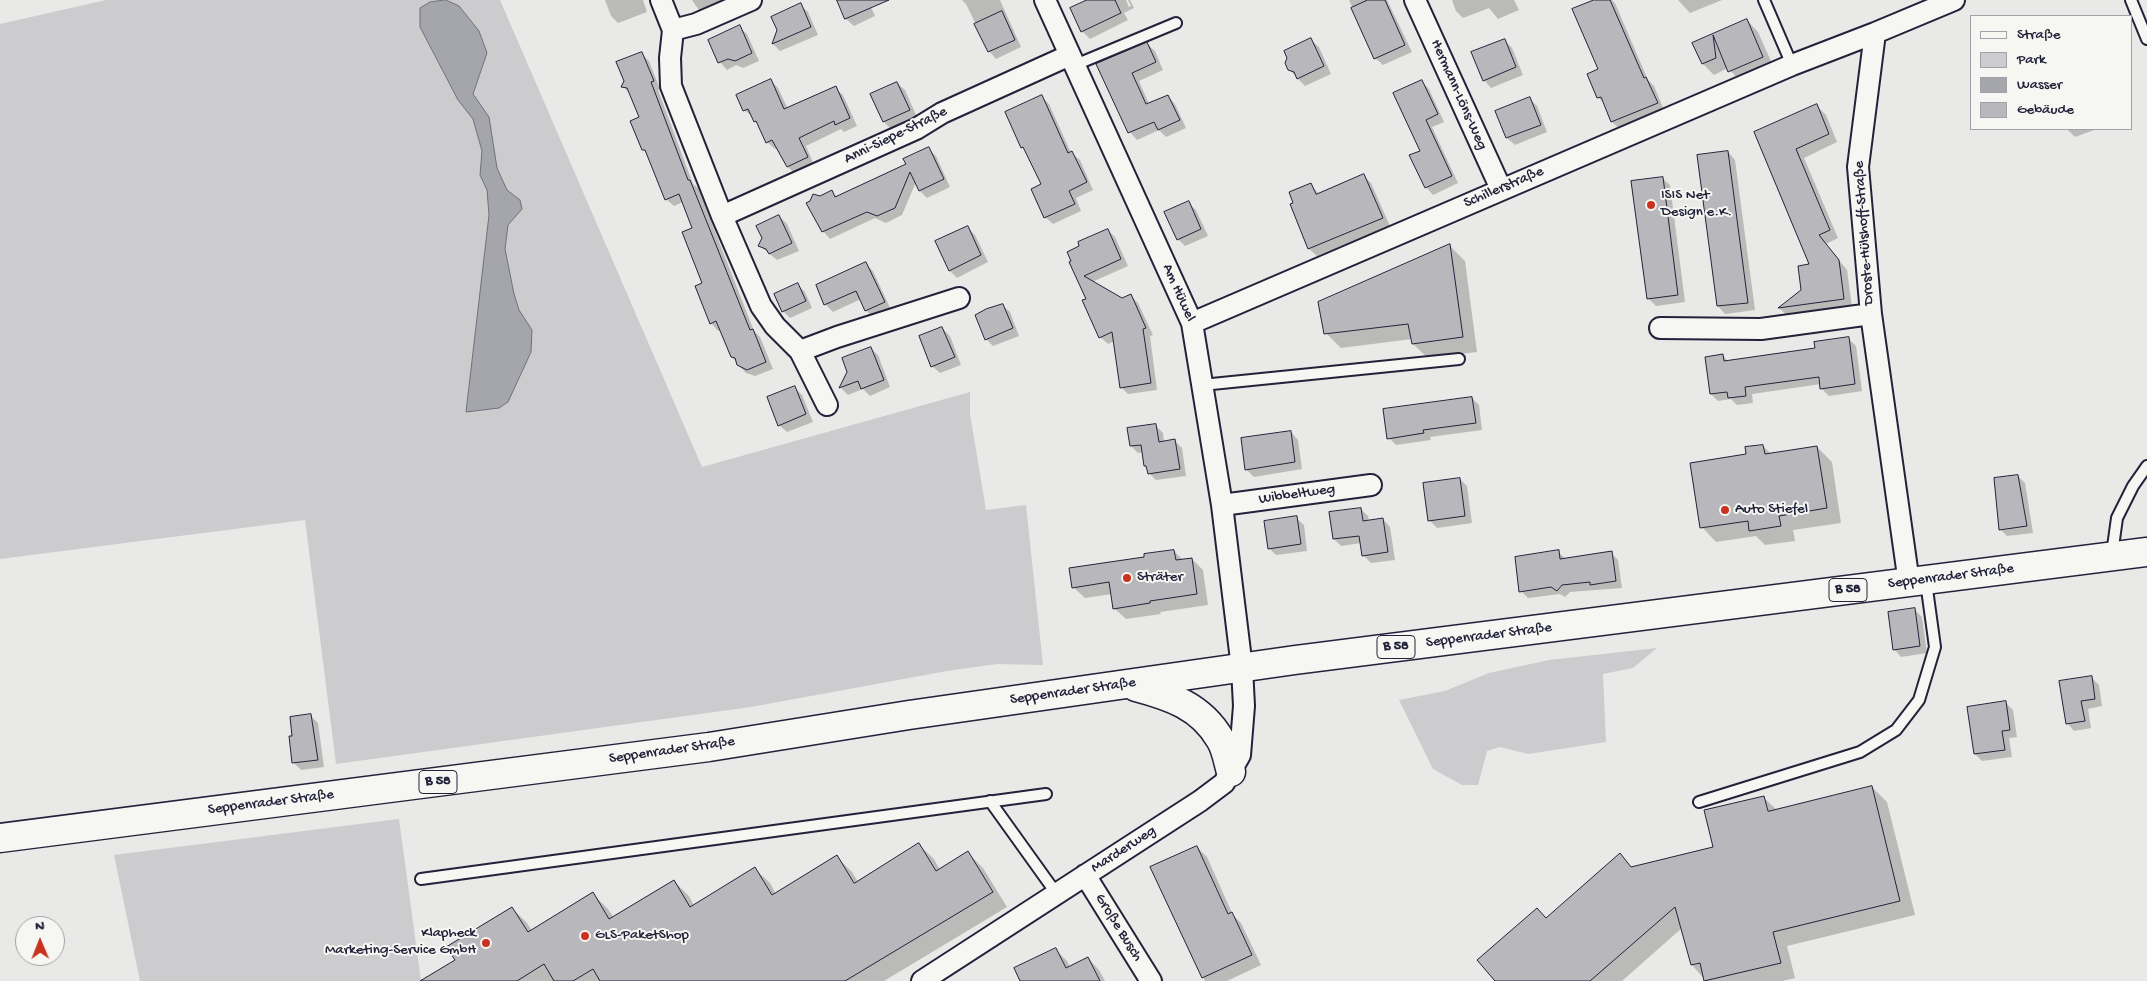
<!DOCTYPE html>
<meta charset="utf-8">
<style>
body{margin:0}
#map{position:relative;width:2147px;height:981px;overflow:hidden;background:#e9e9e7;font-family:"Gochi Hand",sans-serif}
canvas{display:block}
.legend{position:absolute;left:1970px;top:15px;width:162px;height:115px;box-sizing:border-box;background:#f6f6f2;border:1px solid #a1a1a9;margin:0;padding:6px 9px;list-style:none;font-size:15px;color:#22223b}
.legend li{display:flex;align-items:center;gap:10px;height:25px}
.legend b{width:25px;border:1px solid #a1a1a9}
.north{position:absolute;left:15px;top:916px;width:50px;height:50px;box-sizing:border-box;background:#f6f6f2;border:1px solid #a1a1a9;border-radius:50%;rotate:359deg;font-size:14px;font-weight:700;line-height:20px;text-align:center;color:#22223b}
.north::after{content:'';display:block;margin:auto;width:18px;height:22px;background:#c8321e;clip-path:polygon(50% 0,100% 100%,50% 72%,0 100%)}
</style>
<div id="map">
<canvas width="2147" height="981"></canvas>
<ul class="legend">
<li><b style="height:6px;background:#f6f6f2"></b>Straße</li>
<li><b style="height:14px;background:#ccccce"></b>Park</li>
<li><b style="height:14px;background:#a5a5ac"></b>Wasser</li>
<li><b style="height:14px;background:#b8b8bc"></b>Gebäude</li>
</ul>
<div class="north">N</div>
</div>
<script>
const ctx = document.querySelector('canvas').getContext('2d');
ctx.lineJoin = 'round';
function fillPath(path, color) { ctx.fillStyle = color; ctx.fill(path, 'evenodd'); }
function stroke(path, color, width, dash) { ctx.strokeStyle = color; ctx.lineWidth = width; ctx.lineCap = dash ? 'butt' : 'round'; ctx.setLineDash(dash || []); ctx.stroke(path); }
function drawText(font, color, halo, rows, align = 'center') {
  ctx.font = font + ' "Gochi Hand",sans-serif'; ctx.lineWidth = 4; ctx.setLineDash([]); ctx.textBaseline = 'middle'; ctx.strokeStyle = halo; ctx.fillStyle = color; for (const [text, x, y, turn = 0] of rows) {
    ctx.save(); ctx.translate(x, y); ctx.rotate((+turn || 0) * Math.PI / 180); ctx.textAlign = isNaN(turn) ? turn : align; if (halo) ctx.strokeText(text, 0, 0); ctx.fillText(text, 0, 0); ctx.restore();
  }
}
fillPath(new Path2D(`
 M106 0H500L702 467 970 392V414L986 510 1026 505 1043 665 997 664 947 671 751 707 336 764 305 520 0 559V24Z
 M1657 648 1633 668 1603 674 1606 742 1528 754 1500 747 1487 751 1478 785H1462L1433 769 1399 700 1445 691 1489 673 1549 660Z
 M399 819 421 981H140L114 855Z`), '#ccccce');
const water = new Path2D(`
 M446 0 459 6 479 31 487 53 473 94 489 117 497 168 507 190 520 200 522 209 508 225 505 249 514 294 519 310 532 330 531 352 508 402 499 408 466 412 489 215 487 190 480 175 482 151 473 119 458 100 420 27V8L430 2Z`);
fillPath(water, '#a5a5ac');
stroke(water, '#71717f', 1);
fillPath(new Path2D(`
 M605 0H643L647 12 618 23 611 16Z
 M692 0H735L701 13Z
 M838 0H868L875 16 854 26 846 19Z
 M962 0H1000L1021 47 996 59 989 51 966 4Z
 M1090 0H1126L1129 7 1131 6 1128 0H1130L1134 8 1124 13 1128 20 1090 39 1082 31Z
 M1349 0H1387L1412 52 1383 65 1375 58Z
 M1452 0H1514L1519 10 1498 19 1489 8 1463 18 1456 11Z
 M1597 0H1612L1615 3 1648 80 1654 86 1664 110 1620 129 1612 122 1605 104 1599 98Z
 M1678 0H1722L1690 13Z
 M800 5 808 12 818 35 780 51 773 44 778 30Z
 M1747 20 1758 32 1774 68 1741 82 1728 68 1714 75 1703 64 1694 43Z
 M739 27 747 34 759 61 743 68 736 65 727 70 720 62Z
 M1311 40 1319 47 1331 74 1305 86 1289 69Z
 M1504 40 1512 48 1523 75 1491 88 1484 80Z
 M1147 44 1155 51 1163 70 1139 81 1149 104 1168 96 1175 104 1186 128 1166 137 1159 130 1137 140 1130 132 1098 64Z
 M641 53 649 61 660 89 658 90 693 184 698 188 754 331 760 337 773 369 755 376 746 373 738 365 732 356 721 330 718 331 711 323 694 228 683 202 674 206 666 199 649 156 643 149 641 118 630 94 623 86Z
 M771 81 778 88 788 109 835 88 843 95 857 126 844 132 841 129 806 146 814 165 795 174 788 167 778 148 775 149 767 142 760 126 753 117 744 110Z
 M1422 82 1429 89 1444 122 1432 127 1458 183 1433 195 1426 187 1421 151Z
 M897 83 905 90 917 117 891 129 884 122 872 94Z
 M1042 97 1049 104 1071 153 1080 160 1093 190 1076 198 1081 211 1053 224 1045 217 1043 185 1028 153 1022 147Z
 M1529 98 1537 106 1547 132 1515 145 1507 138Z
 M1817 106 1826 115 1837 142 1804 158 1838 238 1826 244 1847 270 1852 308 1788 316 1779 308 1803 290 1811 265 1755 133Z
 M2067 129H2097L2075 137Z
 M928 148 936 156 950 187 927 198 920 191 916 182 902 215 886 223 875 218 830 239 823 231 820 198 832 192 837 197 908 165Z
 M1728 152 1735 160 1755 310 1725 314 1718 306 1698 156Z
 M1364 176 1371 183 1390 226 1317 256 1309 249 1292 205 1311 185 1319 194Z
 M1662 178 1670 185 1685 302 1656 306 1648 298Z
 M1189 203 1196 210 1208 236 1185 246 1178 239Z
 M779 216 787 224 799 251 777 260 760 246Z
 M968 228 975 235 988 262 957 278 950 271 936 242Z
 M1107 230 1115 237 1128 266 1092 282 1122 300 1131 296 1138 303 1153 335 1150 336 1157 390 1128 394 1121 387 1115 341 1108 344 1100 337 1087 299 1070 262Z
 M1450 246 1465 261 1477 352 1428 358 1413 344 1412 339 1341 348 1326 333Z
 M866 264 873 271 891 310 873 318 866 310 861 299 833 312 825 304 817 286Z
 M798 285 805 292 812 308 790 318 783 311Z
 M1002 305 1010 312 1019 336 993 346 986 339Z
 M942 328 950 336 961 365 940 373 932 366Z
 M1849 339 1856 346 1862 391 1829 396 1822 389 1821 384 1752 394 1753 403 1737 405 1731 399 1718 401 1711 394 1723 356 1728 361 1816 349Z
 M870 348 878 355 890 387 870 396 863 389 848 395 841 388 849 372Z
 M795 388 802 395 813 422 787 432 779 425Z
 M1472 398 1479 405 1482 430 1430 437 1431 440 1396 445 1389 438Z
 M1156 426 1163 433 1164 442 1175 441 1182 448 1186 476 1156 480 1149 473 1145 465 1143 452 1138 453 1131 446Z
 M1291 432 1298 440 1302 469 1254 477 1247 470Z
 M1763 446 1771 454 1817 447 1832 462 1841 523 1793 530 1795 541 1765 545 1756 536 1716 542 1702 527 1748 455Z
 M2018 476 2025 483 2033 533 2007 536 2000 529Z
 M1460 479 1467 486 1472 523 1437 528 1429 520Z
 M1361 509 1368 516 1369 521 1383 519 1390 527 1395 560 1371 563 1363 555 1361 543 1341 546 1334 539Z
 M1296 518 1304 525 1307 551 1276 555 1269 548Z
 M1174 551 1183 560 1192 559 1203 570 1208 605 1160 612 1161 614 1126 619 1114 608 1112 594 1085 598 1073 587 1146 558Z
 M1558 552 1567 560 1611 553 1618 560 1622 588 1570 592 1565 597 1560 594 1528 598 1521 591Z
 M1915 610 1922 617 1927 653 1901 657 1894 649Z
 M2091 677 2099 685 2102 706 2088 709 2091 728 2074 731 2067 723Z
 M2006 703 2013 710 2017 737 2009 738 2012 757 1982 761 1975 754Z
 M311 716 318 723 324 767 301 770 294 763Z
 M1872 787 1887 802 1915 915 1787 946 1795 978 1782 981H1706L1692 965 1682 928 1622 981H1497L1546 919 1620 855 1632 868 1714 848 1763 797 1777 810Z
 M919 845 934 859 940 870 968 853 983 868 1007 907 884 981H424L456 961 512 908 527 923 532 931 593 894 608 909 614 918 674 881 689 896 694 906 755 869 770 883 776 894 837 857 852 872 858 882Z
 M1197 847 1207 857 1233 915 1241 923 1261 965 1227 981H1205L1151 868Z
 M1056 950 1067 961 1070 967 1088 958 1099 970 1105 981H1022Z`), '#0003');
const building = new Path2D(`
 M837 0H889L845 19Z
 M1087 0H1115L1121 13 1081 32 1070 8Z
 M1368 0H1385L1405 45 1374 59 1351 8Z
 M1594 0H1610L1644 78 1646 77 1658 103 1611 122 1601 97 1597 98 1587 74 1598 69 1572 9Z
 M801 3 811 27 772 44 777 30 771 17Z
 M1002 11 1015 40 988 52 974 24Z
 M1747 19 1763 57 1728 72 1713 35 1716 58 1702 64 1692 43Z
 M740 25 752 53 735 61 728 59 718 63 708 40Z
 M1311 38 1324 66 1297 79 1294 72 1288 70 1285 63 1287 58 1284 51Z
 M1505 39 1516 67 1483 81 1471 52Z
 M1147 42 1156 62 1132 73 1146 104 1168 95 1180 120 1158 130 1154 122 1128 133 1096 64Z
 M642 52 654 81 651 82 688 180H690L750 330 753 329 766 362 747 370 737 365 735 358 731 357 716 321 710 324 695 286 702 283 682 232 692 228 679 194 665 200 645 150H642L630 121 639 117 627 88 621 87 624 81 616 62Z
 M771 79 784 109 836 86 850 118 835 125 834 121 799 138 808 157 787 167 772 140 766 143 756 121 754 122 748 109 743 111 736 95Z
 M1422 80 1438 114 1426 120 1452 176 1425 188 1409 155 1420 151 1393 93Z
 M897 82 910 110 883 122 870 94Z
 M1042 95 1068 153 1072 151 1087 182 1069 191 1075 204 1044 218 1031 189 1041 184 1023 147 1021 148 1005 112Z
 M1530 97 1541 125 1506 138 1495 111Z
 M1817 104 1829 134 1796 149 1830 230 1819 235 1839 260 1844 299 1778 308 1801 290 1798 266 1809 264 1754 132Z
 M929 147 944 179 919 191 910 172 895 208 877 216 867 212 822 232 806 203 810 201 813 194 820 196 832 190 835 197 906 164 903 159Z
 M1728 151 1748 303 1717 306 1697 155Z
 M1364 174 1383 218 1308 249 1290 204 1293 203 1289 192 1311 183 1316 194Z
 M1663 177 1678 295 1647 299 1631 181Z
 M1189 201 1201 229 1177 240 1164 212Z
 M779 215 792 243 769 254 766 249 758 246 762 238 756 226Z
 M968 226 981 255 949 271 935 241Z
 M1108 229 1121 259 1084 276 1122 298 1131 294 1146 328 1143 329 1151 383 1120 388 1112 332 1099 338 1082 300 1086 299 1069 262 1071 261 1067 252 1079 246 1078 242Z
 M1450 244 1463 337 1412 344 1408 324 1324 334 1318 302Z
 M866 262 885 302 865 311 856 291 824 305 816 285Z
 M798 283 806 301 782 312 774 294Z
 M1003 304 1013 328 985 340 975 315 986 309Z
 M942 327 955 357 931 367 919 336Z
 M1849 337 1855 384 1820 389 1819 377 1745 387 1746 396 1728 398 1727 392 1710 394 1705 357 1723 354 1724 361 1815 348 1814 342Z
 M871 347 884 380 861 389 858 381 839 388 847 372 842 358Z
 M795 386 806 414 778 426 767 397Z
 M1472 397 1476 423 1423 430 1424 433 1387 439 1383 409Z
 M1156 424 1159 442 1175 439 1180 469 1148 474 1146 466H1144L1141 445 1130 446 1127 428Z
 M1291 431 1295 462 1245 470 1241 438Z
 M1763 445 1765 454 1817 446 1827 508 1779 516 1781 526 1749 531 1748 521 1700 528 1690 463 1746 454 1745 447Z
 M2018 475 2027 526 1999 530 1994 478Z
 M1460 478 1465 516 1428 521 1423 483Z
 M1361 508 1363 521 1383 518 1388 552 1362 556 1359 536 1333 539 1329 512Z
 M1297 516 1301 544 1268 549 1264 521Z
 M1174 550 1176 560 1192 558 1197 594 1150 601V603L1113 609 1109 582 1072 588 1069 568 1144 557V554Z
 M1559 550 1560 559 1612 551 1616 581 1590 585V582L1562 585 1557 591 1551 587 1519 592 1515 557Z
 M1915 608 1920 646 1893 650 1888 612Z
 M2092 676 2095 699 2081 701 2085 721 2066 724 2059 681Z
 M2006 701 2010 730 2002 731 2005 750 1974 754 1967 707Z
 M311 714 318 760 292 763 289 736H292L290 717Z
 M1872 786 1900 901 1773 932 1781 963 1704 981 1700 963 1691 965 1675 907 1590 981H1495L1477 960 1537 908 1546 918 1620 853 1631 867 1713 847 1704 810 1764 796 1768 811Z
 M919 843 936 871 968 851 993 892 845 981H600L593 969 573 981H554L544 964 517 981H420L455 960 446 947 512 907 528 932 593 892 609 919 674 880 690 907 755 867 772 895 837 855 854 883Z
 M1197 846 1228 914 1232 912 1252 955 1202 978 1150 867Z
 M1056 948 1066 968 1088 957 1100 981H1020L1014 968Z`);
fillPath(building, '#b8b8bc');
stroke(building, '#22223b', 1);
const lane = new Path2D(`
 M1764 0 1792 65
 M2131 0 2147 39
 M1075 65 1176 23
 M1202 385 1459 359
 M2112 554 2117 518 2133 486 2147 466
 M990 801 1056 893
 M1699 802 1860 752 1896 730 1919 700 1935 647 1926 582
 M421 879 1046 794`);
const street = new Path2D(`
 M661 0 673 30 670 58 671 86 722 216 761 306 775 326 800 351 827 405
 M1415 0 1501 189
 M673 30 696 24 751 0
 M1875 33 1858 167 1871 314 1909 583
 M722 216 916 129 942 113 1070 55
 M1192 323 1792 65 1875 33 1954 0
 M1660 328 1761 329 1871 314
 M800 351 837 337 959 298
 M1222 505 1371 485
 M1085 875 1151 981
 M922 981 1200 801 1224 783 1240 755 1244 706 1242 668 1222 505 1192 323 1045 0`);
const primary = new Path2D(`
 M1136 687C1170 696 1201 706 1220 739 1226 748 1228 762 1231 772
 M0 838 709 747 909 715 1295 660 2147 552`);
stroke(lane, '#22223b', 14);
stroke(street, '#22223b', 24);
stroke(primary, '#22223b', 31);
stroke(lane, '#f6f6f2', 10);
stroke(street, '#f6f6f2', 20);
stroke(primary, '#f6f6f2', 28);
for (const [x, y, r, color] of [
 [1651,205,5,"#c8321e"],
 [1725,510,5,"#c8321e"],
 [1127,578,5,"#c8321e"],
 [585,936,5,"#c8321e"],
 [486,943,5,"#c8321e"]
]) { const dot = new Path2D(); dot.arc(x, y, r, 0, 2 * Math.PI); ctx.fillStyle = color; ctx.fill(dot); stroke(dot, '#f6f6f2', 2); }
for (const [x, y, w] of [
 [1848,590,38],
 [1396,647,38],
 [438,782,38]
]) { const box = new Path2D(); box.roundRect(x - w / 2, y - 11.5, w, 23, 4); ctx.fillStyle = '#f6f6f2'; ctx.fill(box); stroke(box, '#22223b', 1); }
drawText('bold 14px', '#22223b', null, [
 ["B 58",1848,590],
 ["B 58",1396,647],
 ["B 58",438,782]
]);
drawText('15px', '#22223b', '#f6f6f2', [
 ["Hermann-Löns-Weg",1458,95,66],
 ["Anni-Siepe-Straße",896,136,-26],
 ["Schillerstraße",1504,188,-23],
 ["Droste-Hülshoff-Straße",1865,233,-94],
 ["Am Hüwel",1178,293,66],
 ["Wibbeltweg",1297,495,-8],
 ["Seppenrader Straße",1951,577,-7],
 ["Seppenrader Straße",1489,636,-7],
 ["Seppenrader Straße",1073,692,-8],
 ["Seppenrader Straße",672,751,-8],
 ["Seppenrader Straße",271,803,-7],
 ["Marderweg",1124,850,-33],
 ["Große Busch",1118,928,58]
]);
drawText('15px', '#22223b', '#f6f6f2', [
 ["ISIS Net",1661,196],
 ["Design e.K.",1661,213],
 ["Auto Stiefel",1735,510],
 ["Sträter",1137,578],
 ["Klapheck",476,934,"right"],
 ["Marketing-Service GmbH",476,951,"right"],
 ["GLS-PaketShop",595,936]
], 'left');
</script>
